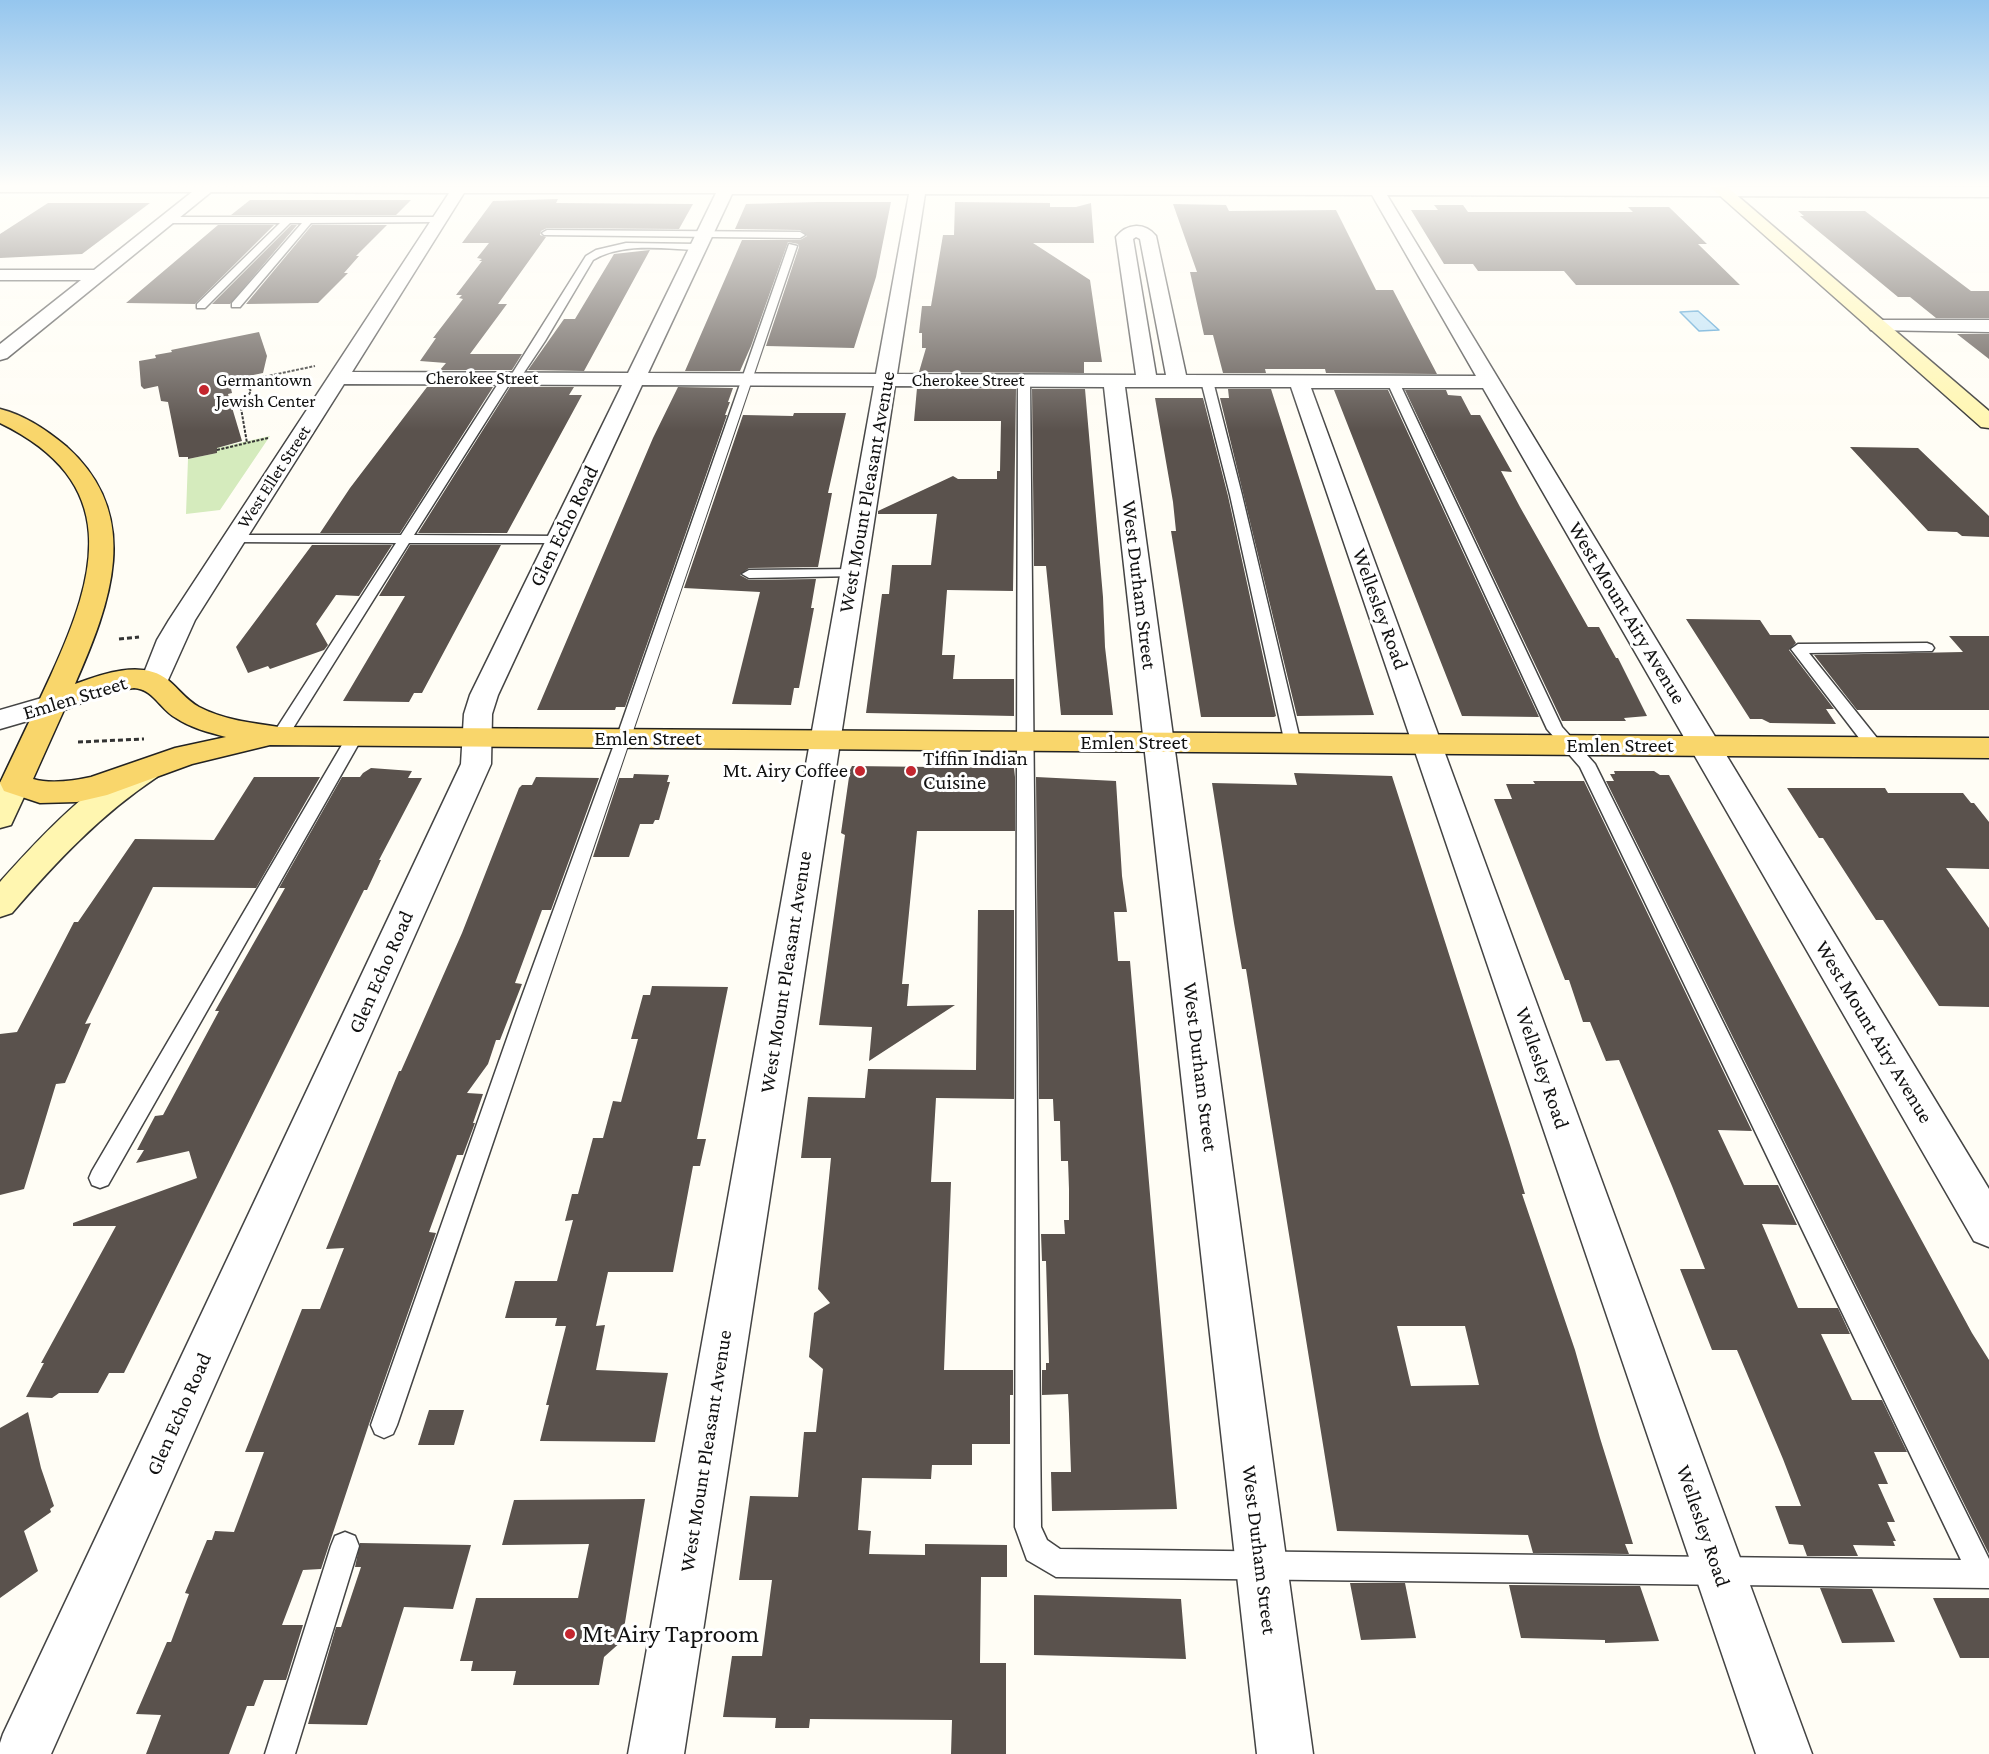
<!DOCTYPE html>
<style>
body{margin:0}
canvas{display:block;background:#fffdf5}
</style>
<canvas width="1989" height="1754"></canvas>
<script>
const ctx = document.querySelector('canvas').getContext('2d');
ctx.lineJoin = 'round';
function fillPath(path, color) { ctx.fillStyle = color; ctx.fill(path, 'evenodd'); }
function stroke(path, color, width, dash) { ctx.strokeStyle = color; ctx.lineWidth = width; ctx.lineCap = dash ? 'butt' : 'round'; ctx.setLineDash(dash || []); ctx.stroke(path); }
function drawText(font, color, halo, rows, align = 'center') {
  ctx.font = font + ' "Crimson Pro",serif'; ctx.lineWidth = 6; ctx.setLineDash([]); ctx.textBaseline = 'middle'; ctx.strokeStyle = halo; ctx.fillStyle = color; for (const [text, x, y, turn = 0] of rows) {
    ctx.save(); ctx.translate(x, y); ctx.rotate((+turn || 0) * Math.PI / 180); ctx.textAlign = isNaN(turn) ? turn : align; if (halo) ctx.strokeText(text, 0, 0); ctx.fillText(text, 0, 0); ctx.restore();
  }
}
fillPath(new Path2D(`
 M270 436 220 510 186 514 188 459 217 453V448Z`), '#d5ebbd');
const water = new Path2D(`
 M1698 311 1719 330 1699 331 1680 312Z`);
fillPath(water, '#b9e0f7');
stroke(water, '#3f96cf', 1.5);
fillPath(new Path2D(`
 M558 199 556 203 693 204 679 229 547 228 541 231 540 235 546 237 498 304H507L470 354H522L512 370H440L446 363 420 361 436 338H433L463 299 459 298 462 295H456L482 261H479L482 259 477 258 489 243H462L493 201Z
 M250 200H411L396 215H231Z
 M817 202H891L876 277 854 348 766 346 799 247 798 244 788 242 751 346 740 371H685L742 240H800L807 236 800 230 735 229 746 204Z
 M955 202 1050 203V207H1076L1091 203 1094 243H1033L1090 280 1102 362H1084V373L919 372 926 348H922V333H919L922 306H931L943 235H954Z
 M48 203H150L82 254 0 258V234Z
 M1173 204 1226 205 1229 211 1336 210 1376 290H1393L1437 374 1326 373 1325 369H1265L1266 373H1223L1213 335H1204L1190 272H1197Z
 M1434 205H1463L1468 212H1633L1628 207H1669L1707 244H1698L1740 285H1576L1564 271H1478L1473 264H1444L1411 210H1438Z
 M1798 211H1865L1971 291H1989V318H1936L1910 297H1898L1800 216H1804Z
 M218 225H274L195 304 126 303Z
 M291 225H297L230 304H212Z
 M312 225H387L356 256H359L344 273H348L318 303 246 304Z
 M650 250 584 371 528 370 564 319H575L614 254Z
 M259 332 267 356 263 373 229 380 232 393 228 394 242 441 217 448V453L188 459V457H179L168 402 161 401 158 386 144 389 141 386 139 361 156 358 155 355 172 352 171 350Z
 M1957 334H1989V359Z
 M427 387H493L400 533H320L350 488Z
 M510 387H574L569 395H582L507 533H418Z
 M678 387 733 388 728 402H730L725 415H727L625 707H616L615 710H537L653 438Z
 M917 388 1016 389 1013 591 947 590 942 655H955L953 679H1014V716L866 713 882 594H889L892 565H931L937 514H878V511L953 476 958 479H997V471H1000L1001 421H914Z
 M1032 389H1085L1103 597 1105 647 1113 715H1061L1046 566H1034Z
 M1228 389H1271L1374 715 1297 716 1220 398H1229Z
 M1334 390H1388L1539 717 1462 716Z
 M1405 390H1446L1448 395 1461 396 1471 415H1480L1512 472 1501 471 1520 507 1588 627H1599L1616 658H1618L1647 716 1624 718 1626 721H1562Z
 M1155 398H1203L1228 496 1276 716 1274 717H1201L1171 531H1176L1173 502Z
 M794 413H846L828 493H832L818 567 749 568 740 575 749 580 816 579 811 608H814L799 688H794L791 705 732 704 760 592 684 588 743 415 793 416Z
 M1850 447 1918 448 1989 516V537L1962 536 1957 532 1928 531Z
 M312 545H392L359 596 336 595 316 624 328 645 324 650 270 669 268 666 248 673 236 647Z
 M410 545H501L422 693H414L409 702 343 701 405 596H379Z
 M1686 619 1760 620 1770 635H1791L1796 643 1789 650 1834 709H1826L1836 724 1770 723 1762 719H1750Z
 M1949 636H1989V710H1857L1814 655 1963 652Z
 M852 766 1014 768 1015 777V831H917L902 984H909L907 1006 955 1005 869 1061 872 1027 819 1025 845 835 841 833 850 770Z
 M371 768 412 771 408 778H422L379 860H381L367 890H364L124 1373H109L98 1393H59L52 1398 26 1397 44 1363H41L116 1226H73V1223L197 1178 189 1151 136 1163 144 1150H137L155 1116 163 1115 219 1011H215L285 888H279L342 777H360L363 773Z
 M1614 771H1654L1660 775H1669L1972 1333 1989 1360V1554L1606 781H1614L1610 774H1615Z
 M1294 773 1392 776 1510 1145 1525 1194H1522L1575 1350 1600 1438 1633 1544H1625L1629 1554 1533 1553 1528 1535 1337 1531 1246 969H1242L1234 923 1212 783 1297 785ZM1397 1326H1465L1479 1385 1411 1386Z
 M634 774 669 775 667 782H670L659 820H655L653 824H640L629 857H593L619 778H633Z
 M254 777H320L256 888 153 887 85 1024 91 1023 65 1083 56 1084 24 1189 0 1195V1034L17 1032 74 922H78L135 839 214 840Z
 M536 777 599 778 551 910H542L515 983 522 984 500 1040H496L488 1064 467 1093 483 1094 473 1123H475L463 1155H457L429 1232 436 1233 369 1424 321 1569 303 1570 282 1625H303L286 1680H264L254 1706H247L229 1754H146L161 1715 136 1714 167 1642H171L189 1594 185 1593 207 1540H212L215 1531 234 1532 264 1452H245L302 1309H320L344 1248 326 1249 399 1071H401L462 933 519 788 522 785H532Z
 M1036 777 1116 781 1122 876 1127 912H1114L1118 961H1130L1177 1509 1052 1511 1051 1472H1071L1069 1414 1068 1394 1042 1395V1370H1046V1363H1049L1046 1261H1042L1041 1234H1065L1064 1220H1069V1189L1068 1161H1061L1060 1121H1054L1053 1099H1039Z
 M1533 781H1584L1752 1131 1718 1130 1744 1185H1778L1797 1225 1762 1224 1798 1308H1838L1850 1334H1821L1852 1400H1882L1907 1452H1874L1888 1484H1878L1895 1522H1887L1896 1541H1893L1895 1546 1853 1545 1858 1556H1807L1803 1545 1789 1544 1775 1506H1801L1783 1459 1737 1350H1712L1680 1269H1705L1672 1186 1619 1060 1606 1061 1590 1022H1583L1569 980H1565L1494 799H1512L1506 784H1535Z
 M1787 788H1885L1888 793H1963L1971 803H1974L1989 822V869L1946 868 1989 928V1007L1939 1006 1883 920H1876L1823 838H1819Z
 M978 910H1014V1099L936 1098 931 1182H951L944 1370H1013V1395H1010V1444H972V1465H932L931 1479 862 1478 858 1530 871 1531 869 1554 925 1555V1544L1007 1545V1577H981L980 1663H1006V1754H951L952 1720 810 1719 809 1728H775L776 1718 723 1717 732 1656H762L772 1580H739L750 1496 798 1497 804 1432H816L823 1369 809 1357 814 1313 830 1303 818 1289 831 1158H801L808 1097 865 1098 868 1069 976 1070Z
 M652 986 728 987 697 1139H706L700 1166H693L673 1272H608L596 1326 605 1325 596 1370 668 1373 655 1442 540 1441 549 1405H546L566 1326H555L557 1318H505L515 1281H557L573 1220 565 1221 572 1194H578L593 1138H603L613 1101 621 1102 638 1039H631L643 995H650Z
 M429 1410H464L454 1445H418Z
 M28 1412 41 1468 54 1506 50 1509 51 1512 24 1531 38 1571 0 1598V1428Z
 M645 1499 622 1641 604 1657 599 1685H513L516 1671H471L473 1661H460L476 1598H578L589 1544 502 1545 514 1500Z
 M360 1543 471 1545 453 1609 404 1607 367 1725 308 1724 336 1627H341L361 1567H355Z
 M1350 1583H1405L1416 1638 1361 1640Z
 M1509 1585 1640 1586 1659 1641 1605 1643V1640L1521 1638Z
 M1820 1588 1872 1589 1895 1642 1842 1643Z
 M1034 1595 1181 1599 1186 1659 1034 1655Z
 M1933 1598H1989V1658H1960Z`), '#5a524d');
const lane = new Path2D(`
 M437 217 441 220 440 222 311 223 240 307H232V303L302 223H290L205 308H197V304L280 223H169L165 220 169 217Z
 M547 230 800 232 805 235 800 238 544 235 542 233Z
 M626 243 698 244 703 247 698 250C663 249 624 242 593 260L545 341 519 380H512L414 535 558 536 565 540 563 543H409L285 741H273L271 737 396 543 236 542 229 538 231 535H401L501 379 503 377H510L586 256 596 250Z
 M789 244 797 246C665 640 530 1032 397 1425L393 1434 384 1438 375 1434 371 1425 517 1010 616 739Z
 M1024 377 1030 380 1041 1527 1047 1540 1060 1549 1961 1560 1580 767 1547 729 1387 382 1393 379 1399 382 1562 727 1595 764 1989 1559V1588L1056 1577 1027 1560 1015 1527 1018 380Z
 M1207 378 1213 381 1242 495 1301 744 1299 748H1287L1285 744 1230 495 1201 381Z
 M853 569 858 570 860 573 858 576 749 578 742 574 749 570Z
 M1927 643 1932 645 1934 648 1932 651 1809 653 1881 743 1883 747 1881 751H1869L1791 649 1798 644Z
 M354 733 360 734 362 738 108 1185 100 1188 92 1185 89 1178 92 1171 346 738 348 734Z
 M345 1532 355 1536 359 1546 295 1754H265L331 1546 335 1536Z`);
const street = new Path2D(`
 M0 186 1989 187V197L1387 195 1989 1189V1247L1974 1241 1483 388H1311L1812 1754H1756L1291 387H1125L1313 1754H1257L1104 387 895 386 684 1754H628L874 386 642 385 498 695 492 714 491 764 51 1754H0V1743L3 1734 461 764 464 714 470 695 622 385 344 384 195 620 164 689 154 692 144 689 140 683 157 640 169 620 449 193 211 192 7 358 0 360V344L81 280H0V270H94L192 192H0ZM464 193H716L628 373 352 372ZM732 194H909L876 374 648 373ZM925 194 1372 195 1476 376 1186 375 1156 236C1145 222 1127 223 1116 237L1136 375 897 374ZM1136 237 1140 239 1166 375H1156L1133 239Z
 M1878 320H1989V332L1871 330 1868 326 1871 322Z
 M52 695 62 697 66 704 62 711 0 729V710Z`);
const secondary = new Path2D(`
 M1709 186H1726L1989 411V428L1981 427Z
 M146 760 157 763 161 770 157 777C100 815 56 862 12 913L0 917V882C33 845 98 773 146 760Z
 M15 773 26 777 30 784 11 825 0 828V783L4 777Z`);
const primary = new Path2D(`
 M0 409C25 415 48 431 67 447 144 516 110 604 75 684 101 674 143 659 168 680 179 689 186 700 199 707 224 720 252 723 279 727L1989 738V758L270 745 192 764 107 795 77 802 40 803 4 791 0 783C17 747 34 712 51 675 98 573 122 482 0 423ZM134 688C153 689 160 709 176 718 191 728 208 732 226 737L175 748 91 777C73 781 50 784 33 779L64 710 108 692Z`);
stroke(lane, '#444', 3);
stroke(street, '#444', 3);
stroke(secondary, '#333', 3);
stroke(primary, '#222', 3);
stroke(new Path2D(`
 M244 381 251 391 241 408 247 443
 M230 384 315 366
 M217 450 268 438`), '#333', 2, [3, 1.5]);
stroke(new Path2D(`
 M119 639 139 637
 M78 742 144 739`), '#333', 3, [5, 3]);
fillPath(lane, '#fff');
fillPath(street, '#fff');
fillPath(secondary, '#fff6b0');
fillPath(primary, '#f9d66b');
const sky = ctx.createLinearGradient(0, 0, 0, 431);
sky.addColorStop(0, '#95c6ee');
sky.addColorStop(0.43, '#fffefa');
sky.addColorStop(1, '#fffefa00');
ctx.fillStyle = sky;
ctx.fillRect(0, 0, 1989, 431);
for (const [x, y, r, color] of [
 [204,390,6,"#c4262e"],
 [860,771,6,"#c4262e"],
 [911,771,6,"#c4262e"],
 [570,1634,6,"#c4262e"]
]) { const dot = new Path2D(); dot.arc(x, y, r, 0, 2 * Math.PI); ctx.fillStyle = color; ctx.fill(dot); stroke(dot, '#fff', 2); }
drawText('18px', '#111', '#fff', [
 ["Cherokee Street",482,378],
 ["Cherokee Street",968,380],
 ["West Ellet Street",274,477,-57]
]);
drawText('18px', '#111', '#fff', [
 ["Germantown",216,380],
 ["Jewish Center",216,401]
], 'left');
drawText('21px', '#111', '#fff', [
 ["West Mount Pleasant Avenue",867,492,-80],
 ["Glen Echo Road",564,526,-64],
 ["West Durham Street",1139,585,83],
 ["Wellesley Road",1380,609,70],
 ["West Mount Airy Avenue",1627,613,59],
 ["Emlen Street",75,698,-17],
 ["Emlen Street",648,739],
 ["Emlen Street",1134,743],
 ["Emlen Street",1620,746],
 ["Glen Echo Road",381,972,-66],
 ["West Mount Pleasant Avenue",786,972,-81],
 ["West Mount Airy Avenue",1874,1032,59],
 ["West Durham Street",1200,1067,83],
 ["Wellesley Road",1542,1068,71],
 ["Glen Echo Road",179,1414,-66],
 ["West Mount Pleasant Avenue",706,1451,-81],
 ["Wellesley Road",1703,1526,71],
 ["West Durham Street",1259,1550,83]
]);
drawText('21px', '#111', '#fff', [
 ["Tiffin Indian",923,759],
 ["Cuisine",923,783],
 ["Mt. Airy Coffee",848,771,"right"]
], 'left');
drawText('26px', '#111', '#fff', [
 ["Mt Airy Taproom",582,1634]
], 'left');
</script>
